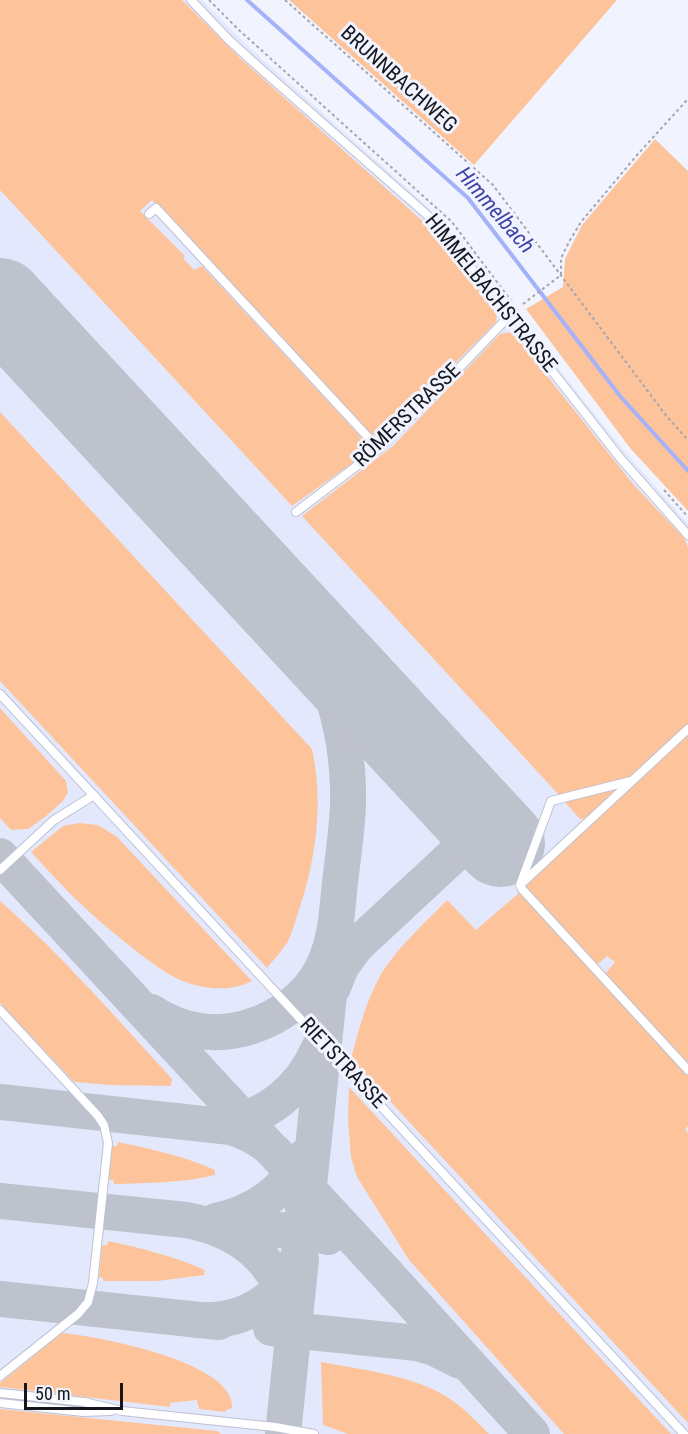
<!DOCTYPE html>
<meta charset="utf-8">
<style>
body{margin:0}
#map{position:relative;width:688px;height:1434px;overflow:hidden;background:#f1f4ff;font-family:"Roboto Condensed",sans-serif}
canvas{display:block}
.scale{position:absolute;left:24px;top:1383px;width:99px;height:27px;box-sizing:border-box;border:3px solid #16171e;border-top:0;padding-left:8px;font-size:18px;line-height:21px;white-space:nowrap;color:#16171e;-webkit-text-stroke:4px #f1f4ff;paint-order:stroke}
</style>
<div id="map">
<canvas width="688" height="1434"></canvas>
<div class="scale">50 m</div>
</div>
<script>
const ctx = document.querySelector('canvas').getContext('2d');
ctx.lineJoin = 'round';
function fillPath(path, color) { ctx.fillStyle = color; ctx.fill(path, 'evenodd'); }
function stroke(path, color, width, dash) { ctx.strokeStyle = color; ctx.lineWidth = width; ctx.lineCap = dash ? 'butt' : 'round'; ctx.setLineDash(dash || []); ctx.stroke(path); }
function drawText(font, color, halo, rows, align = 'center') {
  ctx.font = font + ' "Roboto Condensed",sans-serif'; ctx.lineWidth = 6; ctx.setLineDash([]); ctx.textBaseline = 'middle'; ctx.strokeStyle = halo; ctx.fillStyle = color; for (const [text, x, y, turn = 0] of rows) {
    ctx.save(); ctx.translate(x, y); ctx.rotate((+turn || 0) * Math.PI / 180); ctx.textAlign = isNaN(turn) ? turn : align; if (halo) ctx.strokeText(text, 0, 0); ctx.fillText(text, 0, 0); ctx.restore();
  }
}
fillPath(new Path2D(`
 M0 0H202L251 49 415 195 449 228 474 258 517 316 621 447 688 524V1434H0Z`), '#e4e8fd');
fillPath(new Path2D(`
 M0 0H182L241 59 436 233 497 313 496 322 378 441 372 437 152 200 140 211 185 256 183 258 194 270 202 266 371 448 364 455 292 506 0 190Z
 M289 0H617L474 165Z
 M655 139 688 171V511L630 448 526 309 563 287 565 259 582 225Z
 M512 332 633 484 685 539 688 548V725L638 771 626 779 559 795 302 516 393 446 500 334Z
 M0 412 312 749C324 803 316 860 298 913 295 922 292 934 287 943 281 952 273 960 267 968L0 681Z
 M0 708 66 781 68 792 63 801 45 817 28 829 11 830 0 818Z
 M688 734V1061L687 1062 605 974 615 962 607 956 597 965 525 885Z
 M621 787 586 819H580L564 801Z
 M79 823 98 825 117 837 252 981C230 993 198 989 176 978 156 967 138 953 120 938 87 912 59 883 31 852L63 826Z
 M520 892 688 1075V1126L685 1129 688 1133V1423L351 1059C358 1032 365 1005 378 980 393 951 424 924 447 900L476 930Z
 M0 901C62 955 116 1018 172 1079L171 1086 111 1085 74 1082 0 1003Z
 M349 1087 671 1434H564L409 1260 357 1177 351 1157 348 1120Z
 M118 1142C151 1149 184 1156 215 1170V1175C182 1183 148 1183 114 1184V1181L109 1179 112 1146H117Z
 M108 1241C141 1248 173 1256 205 1270L204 1275 158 1281H103V1278L99 1277 102 1245H107Z
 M62 1333C97 1336 236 1362 232 1408L226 1410 225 1412 199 1409 197 1400 170 1403V1407L0 1387V1383Z
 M321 1362C359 1369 415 1376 447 1397 462 1406 476 1421 489 1434H348L323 1425Z
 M0 1409 217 1431 221 1434H0Z`), '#fdc49c');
stroke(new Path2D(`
 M247 0 468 198 620 396 688 471`), '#a5b2f8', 4);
stroke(new Path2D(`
 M0 856 384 1271 532 1434
 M333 987 341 967 356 946 485 826
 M151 1012C181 1032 218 1038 252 1026 280 1017 307 997 321 971 336 943 337 912 340 882 343 857 347 831 348 805 349 765 343 726 330 688 317 649 299 626 272 596
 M0 1102 231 1127C346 1163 318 1328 196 1320
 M221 1123C266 1120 302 1088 319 1048
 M0 1201 186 1220C236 1229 274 1256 288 1307
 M307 1204 333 957
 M216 1221C256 1212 284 1192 304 1157
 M219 1224 309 1233 328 1237
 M0 1299 219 1322
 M271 1328 417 1343 434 1348 460 1361
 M283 1434 301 1259`), '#bec2cc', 36);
stroke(new Path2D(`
 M0 302 501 843`), '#bec2cc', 88);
const lane = new Path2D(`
 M191 0 229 40 261 69 425 213 440 228 621 459 688 535
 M149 214 156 208 379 449
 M296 512 379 449 437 391 514 311
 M0 694 684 1434
 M631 781 551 801 520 885 688 729
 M0 870 54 820 94 795
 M520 885 522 889 688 1070
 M0 1010 98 1116 104 1125 108 1143 93 1283 88 1302 78 1314 0 1376
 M0 1393 84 1402 122 1411 275 1427 314 1434
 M0 1403 83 1412 111 1411`);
stroke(lane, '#bcc0d2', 10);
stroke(new Path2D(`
 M209 0 240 31 452 222 512 302
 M285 0 493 185 668 418 688 440
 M523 304 561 275V258L570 240 581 222 637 155 688 99
 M664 490 688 517`), '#a3a5af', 2, [3, 3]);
stroke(lane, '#fff', 8);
drawText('21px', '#16171e', '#f1f4ff', [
 ["BRUNNBACHWEG",398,80,42],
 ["HIMMELBACHSTRASSE",490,294,51],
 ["RÖMERSTRASSE",408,416,-44],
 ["RIETSTRASSE",342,1064,47]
]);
drawText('italic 22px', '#3e43a6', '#f1f4ff', [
 ["Himmelbach",494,211,49]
]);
</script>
